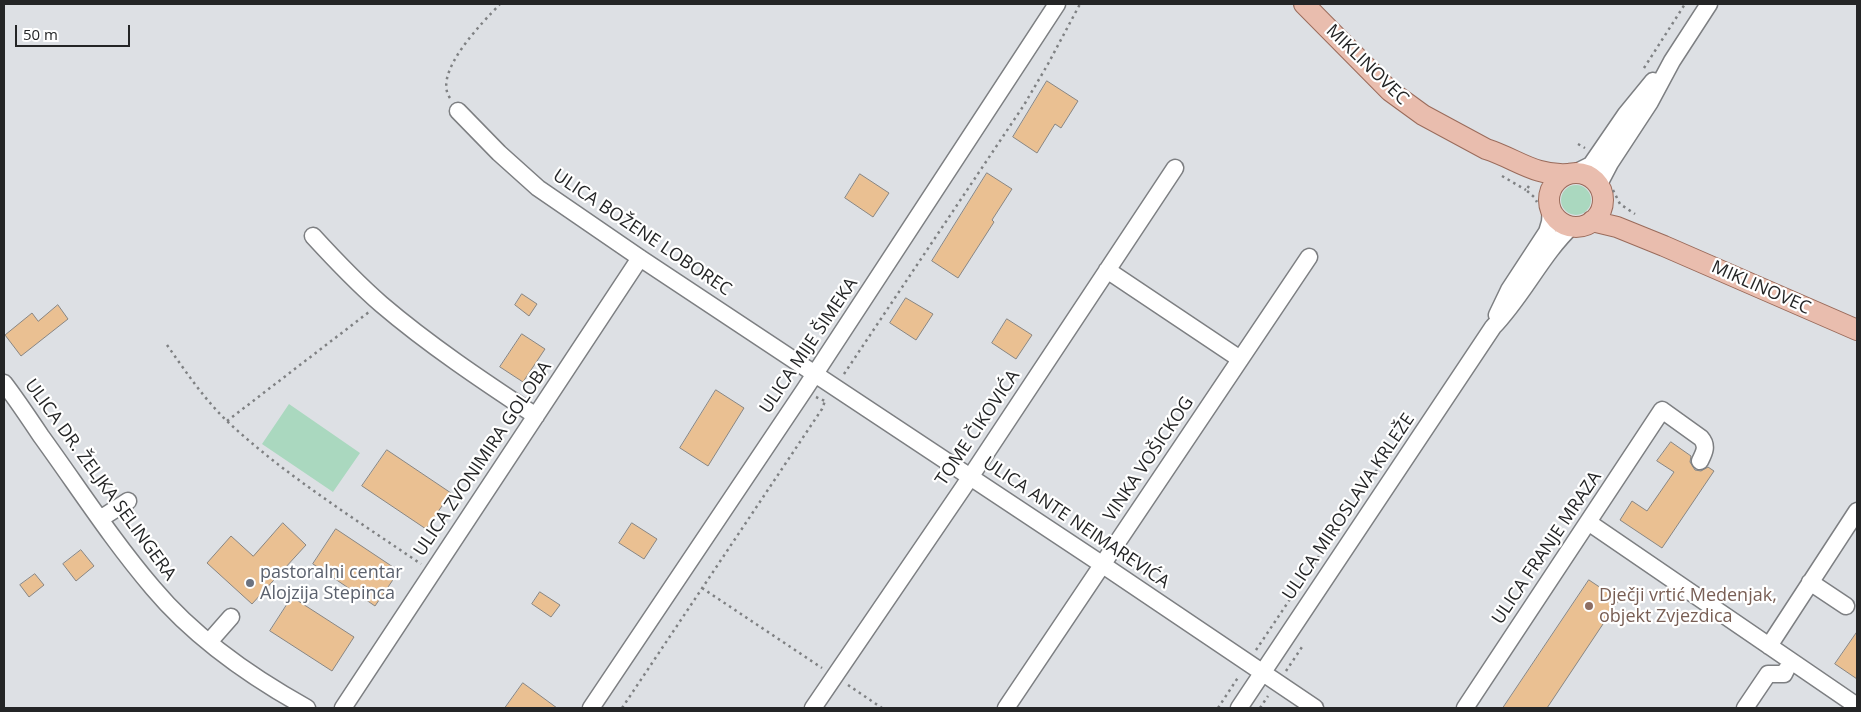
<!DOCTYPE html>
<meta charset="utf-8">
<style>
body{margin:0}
#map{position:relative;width:1861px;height:712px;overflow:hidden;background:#dde0e4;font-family:"Open Sans",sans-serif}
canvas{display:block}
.frame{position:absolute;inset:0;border:5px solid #242526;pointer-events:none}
.scale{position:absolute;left:15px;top:25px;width:115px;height:22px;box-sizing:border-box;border:2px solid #242526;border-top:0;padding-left:6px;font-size:15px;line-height:18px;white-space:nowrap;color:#242526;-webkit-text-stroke:4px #fff;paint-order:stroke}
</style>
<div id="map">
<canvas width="1861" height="712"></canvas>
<div class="frame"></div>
<div class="scale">50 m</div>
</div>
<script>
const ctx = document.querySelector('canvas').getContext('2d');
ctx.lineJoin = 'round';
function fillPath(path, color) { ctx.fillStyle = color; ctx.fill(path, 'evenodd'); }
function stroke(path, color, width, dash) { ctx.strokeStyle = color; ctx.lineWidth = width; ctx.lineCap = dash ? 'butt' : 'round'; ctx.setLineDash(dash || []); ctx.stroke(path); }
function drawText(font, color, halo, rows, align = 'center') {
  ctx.font = font + ' "Open Sans",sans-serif'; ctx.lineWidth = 4.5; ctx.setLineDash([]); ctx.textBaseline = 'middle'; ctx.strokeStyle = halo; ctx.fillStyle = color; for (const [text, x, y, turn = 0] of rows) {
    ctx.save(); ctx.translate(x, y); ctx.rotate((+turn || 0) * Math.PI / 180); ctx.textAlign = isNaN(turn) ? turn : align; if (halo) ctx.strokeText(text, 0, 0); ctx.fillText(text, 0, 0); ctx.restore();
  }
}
fillPath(new Path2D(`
 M1561 200a15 15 0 1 1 30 0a15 15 0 1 1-30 0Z
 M289 404 360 453 333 492 262 444Z`), '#aad8bf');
const building = new Path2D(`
 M1047 81 1078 101 1061 128 1055 124 1037 153 1013 137Z
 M987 173 1012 189 992 220 994 222 958 278 932 261Z
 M860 174 889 193 873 217 845 198Z
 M522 294 537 304 529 316 515 305Z
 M906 298 933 314 916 340 890 323Z
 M58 305 68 319 21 356 5 335 32 313 38 321Z
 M1007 319 1032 335 1016 359 992 343Z
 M522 334 545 349 523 382 500 367Z
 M716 390 744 408 708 466 680 448Z
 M1671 442 1691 456 1690 462 1695 470 1701 471 1708 467 1714 471 1662 548 1620 520 1632 501 1647 511 1674 472 1657 461Z
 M387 450 451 493 426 529 362 486Z
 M283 523 306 545 252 604 207 563 231 536 253 556Z
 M632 523 657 539 644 559 619 543Z
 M336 529 399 571 375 606 313 564Z
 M81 550 94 566 76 581 63 564Z
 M35 574 44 585 29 597 20 585Z
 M1589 580 1619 600 1547 708H1503Z
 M540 592 560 605 551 617 532 604Z
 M292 597 354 637 332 671 270 631Z
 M1857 632V679L1835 664Z
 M523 683 557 708H505Z`);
fillPath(building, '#eac092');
stroke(building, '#888582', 1);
const minor = new Path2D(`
 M458 111 499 153 538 188 640 258 1103 565 1315 708
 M1575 173 1591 165 1626 114 1653 81
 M1599 184 1610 163 1650 102 1672 61 1709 4
 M313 236C335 260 357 283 381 304 429 345 483 381 536 416
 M1107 270 1240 359
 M1497 315 1509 290 1547 232 1550 222 1551 208
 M4 383C17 400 29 418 41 436 78 487 112 540 153 588 195 638 251 677 307 708
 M100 519 128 501
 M1588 522 1857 706
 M1810 582 1846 606
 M209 642 231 617
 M1769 646 1857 511
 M343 708 640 258
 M591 708 805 389 1057 4
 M813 708 963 488 1175 168
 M1006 708 1309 257
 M1239 708 1493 327C1523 296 1542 254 1572 226
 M1465 708 1662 410 1701 438C1708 446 1704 453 1700 461
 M1745 708 1768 674H1784L1786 670`);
const major = new Path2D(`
 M1304 4 1390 91 1423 115 1486 149C1517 159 1534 176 1568 174
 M1549 200a27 27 0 1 1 54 0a27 27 0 1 1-54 0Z
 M1592 221 1617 227 1664 246 1857 330`);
stroke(minor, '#7d7f82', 19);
stroke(major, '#9a6b5b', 22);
stroke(new Path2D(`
 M1644 68 1685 4
 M450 98C432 73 483 22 500 4
 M1578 144 1585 148
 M1502 176 1526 190
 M1529 186 1526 190 1534 197 1537 202
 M1613 190 1620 204 1635 214
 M167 345C186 372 204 399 228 422 286 476 355 519 421 564
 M844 374 1024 105 1048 64 1080 4
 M816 397 827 402
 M227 421 369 312
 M702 588 822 668
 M1256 650 1386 456
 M1286 671 1302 647 1300 645
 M848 685 882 708
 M622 708 822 409 825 401
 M1218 708 1239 676
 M1260 708 1268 696`), '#7f8183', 2.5, [2.5, 4]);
stroke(minor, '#fff', 16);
stroke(major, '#e9bdae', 20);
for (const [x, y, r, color] of [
 [250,583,5,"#6b7280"],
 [1589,606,5,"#8d6e63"]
]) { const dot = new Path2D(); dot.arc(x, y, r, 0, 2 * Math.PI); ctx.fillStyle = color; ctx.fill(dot); stroke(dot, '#fff', 2); }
drawText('18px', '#242526', '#fff', [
 ["MIKLINOVEC",1367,65,44],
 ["ULICA BOŽENE LOBOREC",642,233,34],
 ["MIKLINOVEC",1761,288,24],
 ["ULICA MIJE ŠIMEKA",809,346,-56],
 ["TOME ČIKOVIĆA",978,428,-56],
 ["ULICA ZVONIMIRA GOLOBA",483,459,-56],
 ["VINKA VOŠICKOG",1149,459,-56],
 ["ULICA DR. ŽELJKA SELINGERA",100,480,54],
 ["ULICA MIROSLAVA KRLEŽE",1349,507,-56],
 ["ULICA ANTE NEIMAREVIĆA",1076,523,34],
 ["ULICA FRANJE MRAZA",1547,548,-56]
]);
drawText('18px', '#5b616d', '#fff', [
 ["pastoralni centar",260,573],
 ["Alojzija Stepinca",260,594]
], 'left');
drawText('18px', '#785e54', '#fff', [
 ["Dječji vrtić Medenjak,",1599,596],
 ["objekt Zvjezdica",1599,617]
], 'left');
</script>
